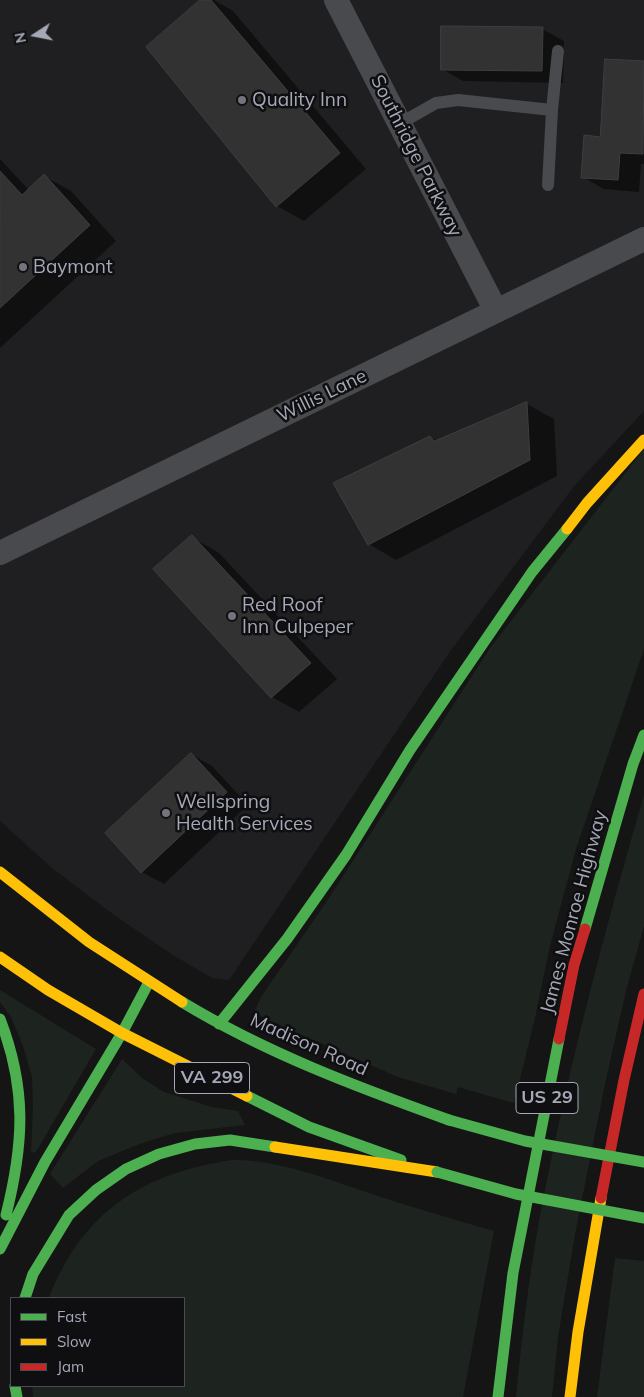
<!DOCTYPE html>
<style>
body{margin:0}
#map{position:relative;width:644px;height:1397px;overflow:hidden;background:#151515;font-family:Mulish,sans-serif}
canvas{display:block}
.legend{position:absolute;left:10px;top:1297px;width:175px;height:90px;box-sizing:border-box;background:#0f0f11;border:1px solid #4b4c53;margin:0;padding:6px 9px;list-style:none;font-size:15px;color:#a5a8b7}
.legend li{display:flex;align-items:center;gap:10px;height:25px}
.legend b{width:25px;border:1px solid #4b4c53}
.north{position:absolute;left:10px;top:10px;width:50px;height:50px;-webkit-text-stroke:4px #0f0f11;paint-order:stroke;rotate:259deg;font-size:14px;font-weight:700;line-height:20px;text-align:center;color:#a5a8b7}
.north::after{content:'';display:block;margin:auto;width:18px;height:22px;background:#a5a8b7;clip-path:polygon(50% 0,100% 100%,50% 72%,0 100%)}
</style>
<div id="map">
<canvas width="644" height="1397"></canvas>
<ul class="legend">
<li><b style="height:6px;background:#4caf50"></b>Fast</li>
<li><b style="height:6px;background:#ffc107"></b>Slow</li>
<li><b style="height:6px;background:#c62828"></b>Jam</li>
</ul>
<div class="north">N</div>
</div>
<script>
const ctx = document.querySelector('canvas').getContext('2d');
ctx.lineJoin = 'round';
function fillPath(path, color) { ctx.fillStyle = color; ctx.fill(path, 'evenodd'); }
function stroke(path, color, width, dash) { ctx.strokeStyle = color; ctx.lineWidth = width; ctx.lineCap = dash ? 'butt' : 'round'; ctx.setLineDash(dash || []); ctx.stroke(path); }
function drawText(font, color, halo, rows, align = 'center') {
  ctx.font = font + ' Mulish,sans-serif'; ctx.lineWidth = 5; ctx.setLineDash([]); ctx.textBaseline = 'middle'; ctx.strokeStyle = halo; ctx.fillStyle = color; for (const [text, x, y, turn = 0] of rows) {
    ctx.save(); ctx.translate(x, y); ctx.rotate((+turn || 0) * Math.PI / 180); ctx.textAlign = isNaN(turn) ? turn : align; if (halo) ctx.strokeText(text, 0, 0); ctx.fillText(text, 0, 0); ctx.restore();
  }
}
fillPath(new Path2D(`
 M0 0H644V411L575 485 449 653 229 980 212 978 173 955 114 915 52 868 0 821Z`), '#1f1f21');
fillPath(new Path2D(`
 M644 449V649L576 849 550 946 535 1018 514 1103 458 1087 456 1094 398 1077 270 1021 254 1012 261 997 329 898 490 648Z
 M644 795V926L626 991 606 1079 575 1234 558 1337 552 1397H516C523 1325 532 1251 547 1180 573 1050 607 922 644 795Z
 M0 990 96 1049 36 1152 31 1153 33 1108 32 1077 23 1046 11 1017 0 1002Z
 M122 1059 142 1078 164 1092 212 1107 238 1111 245 1125 175 1133 142 1143 98 1161 63 1188 50 1174Z
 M232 1160C279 1160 325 1178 369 1193 411 1207 452 1219 494 1231L463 1397H33L32 1386H184V1298H49C82 1212 143 1173 232 1160Z
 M615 1258 644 1261V1397H597Z`), '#1d241f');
fillPath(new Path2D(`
 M201 0H214L233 11 366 169 304 221 277 206Z
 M542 29 564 41 563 83 463 81 442 69Z
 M607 60 644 63V164H641L639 192 604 189 583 177 601 138Z
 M0 159 29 190 44 176 71 191 116 241 0 348Z
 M527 404 554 419 557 476 396 560 369 544 430 437 437 441Z
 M192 537 219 553 337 679 299 712 272 697Z
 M191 754 212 766 248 805 164 884 142 872Z`), '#0007');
const building = new Path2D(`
 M200 0H211L340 153 276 207 146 47Z
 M441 26 543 27 542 71 441 70Z
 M605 59 644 61 643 154 620 153 618 180 581 178 584 135 600 137Z
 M0 171 22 195 44 174 90 225 0 308Z
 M527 402 530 460 368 545 333 483 430 436 434 441Z
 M192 535 311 663 271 698 153 569Z
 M191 753 227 792 141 873 105 833Z`);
fillPath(building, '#323233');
stroke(building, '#3e3e41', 1);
stroke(new Path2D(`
 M399 124 436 103 458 100 552 110
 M548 185 552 110 558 51`), '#494a4e', 12);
stroke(new Path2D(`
 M336 0 496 311
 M0 553 644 239`), '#494a4e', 24);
stroke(new Path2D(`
 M585 929 633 764 644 735
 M182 1002C266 1053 357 1087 449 1120
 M0 1019C27 1089 24 1143 6 1215
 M219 1024 287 939 346 855 410 750 532 572 567 529
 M247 1096 309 1127 401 1160
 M0 1249 45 1162 122 1033 149 982
 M25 1298 33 1274 69 1215 96 1190 126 1169 159 1154 195 1144 230 1140 275 1147
 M15 1386 17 1397
 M498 1397 513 1273 559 1039`), '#4caf50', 11);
stroke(new Path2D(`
 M567 529 587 503 644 440
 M0 872 89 942 182 1002
 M0 957 48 990 122 1033 247 1096
 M275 1147 437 1172
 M570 1397 578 1332 601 1198`), '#ffc107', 11);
stroke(new Path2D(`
 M559 1039 574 965 585 929
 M601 1198 624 1080 644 994`), '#c62828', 11);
stroke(new Path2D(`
 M449 1120 525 1141 644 1162
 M437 1172 516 1194 644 1218`), '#4caf50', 11);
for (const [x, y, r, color] of [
 [242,100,5,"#73757e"],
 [23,267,5,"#73757e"],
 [232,616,5,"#73757e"],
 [166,813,5,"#73757e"]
]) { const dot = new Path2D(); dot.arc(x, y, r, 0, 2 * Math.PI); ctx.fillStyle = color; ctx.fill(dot); stroke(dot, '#0f0f11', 2); }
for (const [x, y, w] of [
 [212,1078,75],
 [547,1098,62]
]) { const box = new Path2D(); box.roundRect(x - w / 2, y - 15.5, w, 31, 4); ctx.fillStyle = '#0f0f11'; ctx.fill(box); stroke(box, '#a5a8b7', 1); }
drawText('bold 18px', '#a5a8b7', null, [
 ["VA 299",212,1078],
 ["US 29",547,1098]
]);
drawText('19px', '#a5a8b7', '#0f0f11', [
 ["Quality Inn",252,100],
 ["Baymont",33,267],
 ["Red Roof",242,605],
 ["Inn Culpeper",242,627],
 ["Wellspring",176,802],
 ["Health Services",176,824]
], 'left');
drawText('19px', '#a5a8b7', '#0f0f11', [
 ["Southridge Parkway",416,156,63],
 ["Willis Lane",322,396,-26],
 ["James Monroe Highway",574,912,-75],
 ["Madison Road",309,1045,24]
]);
</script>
